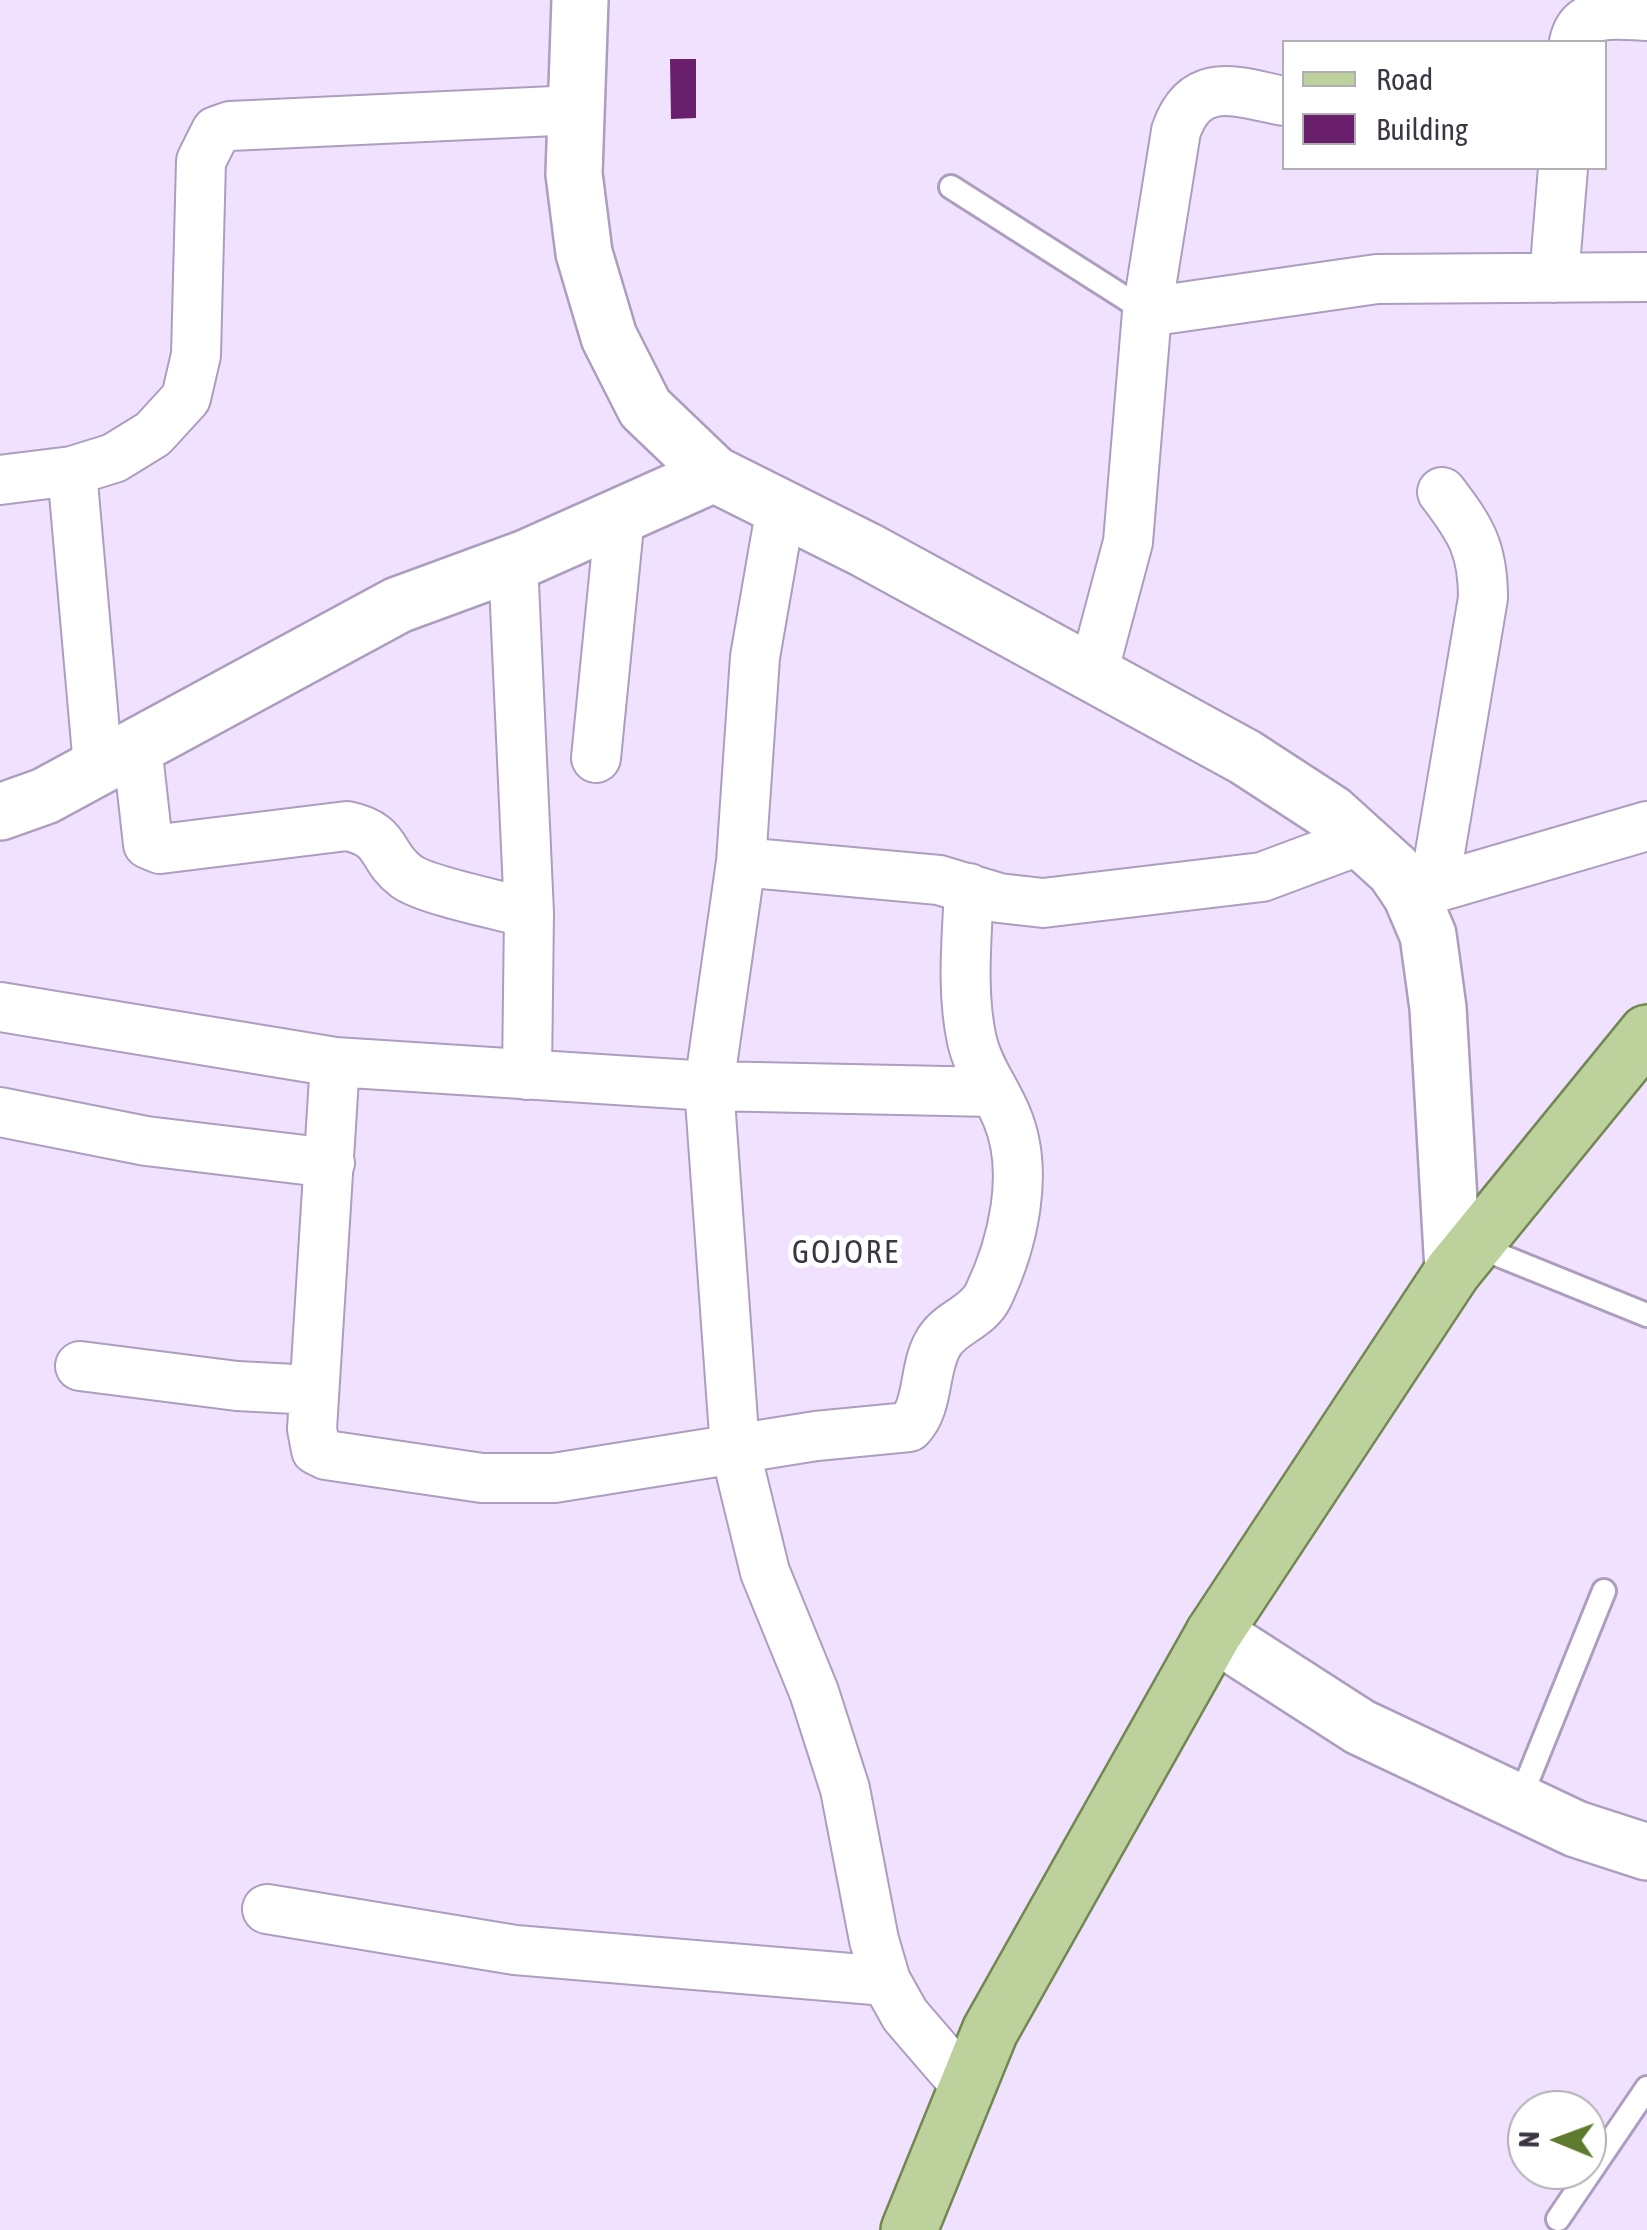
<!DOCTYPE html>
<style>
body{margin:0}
#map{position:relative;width:1647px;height:2230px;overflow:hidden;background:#f0e2ff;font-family:"Asap Condensed",sans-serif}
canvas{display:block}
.legend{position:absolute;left:1282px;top:40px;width:325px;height:130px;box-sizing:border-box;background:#fff;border:2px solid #b1afb4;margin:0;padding:12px 18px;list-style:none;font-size:30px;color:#3c3643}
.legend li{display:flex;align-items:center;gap:20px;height:50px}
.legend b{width:50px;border:2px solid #b1afb4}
.north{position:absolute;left:1507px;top:2090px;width:100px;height:100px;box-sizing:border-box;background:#fff;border:2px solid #b1afb4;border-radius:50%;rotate:271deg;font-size:28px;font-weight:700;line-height:40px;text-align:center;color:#3c3643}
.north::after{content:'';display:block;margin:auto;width:35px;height:45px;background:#5e7a2e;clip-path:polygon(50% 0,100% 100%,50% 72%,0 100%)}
</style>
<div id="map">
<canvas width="1647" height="2230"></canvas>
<ul class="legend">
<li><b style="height:12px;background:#bcd19c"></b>Road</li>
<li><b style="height:28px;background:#691f6b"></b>Building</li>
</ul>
<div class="north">N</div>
</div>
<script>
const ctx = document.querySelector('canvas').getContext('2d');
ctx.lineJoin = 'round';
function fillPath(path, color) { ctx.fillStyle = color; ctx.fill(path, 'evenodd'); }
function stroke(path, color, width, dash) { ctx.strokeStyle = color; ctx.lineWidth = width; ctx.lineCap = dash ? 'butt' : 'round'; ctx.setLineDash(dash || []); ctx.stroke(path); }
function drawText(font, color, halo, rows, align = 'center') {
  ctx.font = font + ' "Asap Condensed",sans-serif'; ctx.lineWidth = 10; ctx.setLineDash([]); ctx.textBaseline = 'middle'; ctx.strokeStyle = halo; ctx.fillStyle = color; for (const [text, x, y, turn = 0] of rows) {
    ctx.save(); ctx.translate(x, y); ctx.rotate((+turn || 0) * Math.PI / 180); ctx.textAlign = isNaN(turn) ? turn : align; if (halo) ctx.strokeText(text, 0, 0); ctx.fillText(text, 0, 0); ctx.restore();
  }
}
fillPath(new Path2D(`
 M670 59H696V118L671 119Z`), '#691f6b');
const service = new Path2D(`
 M951 187 1147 312
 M1474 1245 1647 1315
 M1519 1801 1604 1591
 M1558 2219 1647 2088`);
const minor = new Path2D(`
 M1574 42C1582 7 1618 15 1647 16
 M1554 278 1563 168
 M1147 312 1377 279 1647 277
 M72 471 98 766
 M0 480 72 471 114 458 153 434 186 398 196 355 201 161 216 131 230 126 576 110
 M781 507 755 657 741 862 709 1086 735 1449 765 1572 814 1692 845 1789 874 1940 886 1981 905 2015 967 2087
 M513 562 529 913 527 1075
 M1093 673 1128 542 1147 312 1176 131C1196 74 1237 92 1284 101
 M137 746 148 844 160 849 347 826C390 835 379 856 406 876 424 890 503 906 529 913
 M596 758 620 516
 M741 862 939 880 999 898 1043 903 1262 877 1361 840
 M1434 888 1483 598C1483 549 1471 530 1442 492
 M1411 895 1647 826
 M0 1007 335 1062 709 1086 993 1092
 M335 1062 312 1429 316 1450 326 1455 482 1478H554L816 1436 909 1427C930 1405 923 1367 939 1342 951 1322 977 1318 988 1296 1013 1244 1030 1172 1007 1117 996 1090 979 1070 972 1041 961 990 967 939 969 888
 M0 1112 146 1141 330 1163
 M80 1366 237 1386 314 1390
 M267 1909 515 1950 886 1981`);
const tertiary = new Path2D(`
 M0 812 45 796 398 605 526 558 714 474`);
const secondary = new Path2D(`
 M580 0 574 174 584 253 609 337 645 408 714 474 866 550 1245 757 1331 813 1394 870 1411 895 1428 935 1438 1008 1453 1271
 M1214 1633 1360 1727 1576 1829 1647 1852`);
const primary = new Path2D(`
 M909 2230 990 2031 1214 1633 1453 1271 1647 1033`);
stroke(service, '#ad9dbf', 28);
stroke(minor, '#ad9dbf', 52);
stroke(tertiary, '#ad9dbf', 60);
stroke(secondary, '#ad9dbf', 60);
stroke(primary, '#728752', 60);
stroke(service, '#fff', 22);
stroke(minor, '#fff', 48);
stroke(tertiary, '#fff', 55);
stroke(secondary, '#fff', 55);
stroke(primary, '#bcd19c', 55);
ctx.letterSpacing = '2.5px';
drawText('32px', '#3c3643', '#fff', [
 ["GOJORE",846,1253]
]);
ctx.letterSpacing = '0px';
</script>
